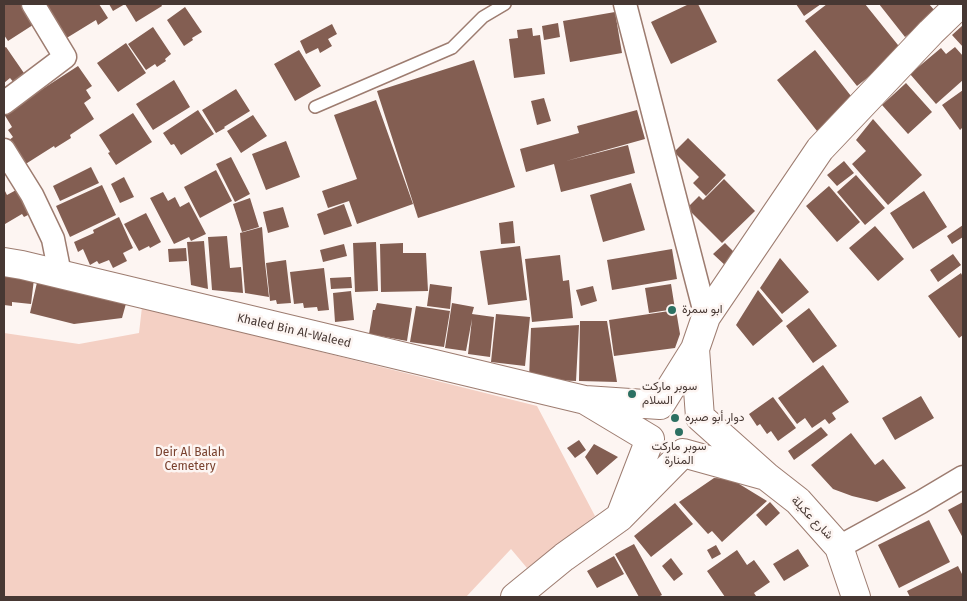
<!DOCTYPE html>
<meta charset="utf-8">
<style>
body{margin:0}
#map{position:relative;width:967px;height:601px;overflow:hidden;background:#fdf5f2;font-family:"Fira Sans",sans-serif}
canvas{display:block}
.frame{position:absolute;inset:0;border:5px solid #473833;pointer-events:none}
</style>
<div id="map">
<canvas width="967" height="601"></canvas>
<div class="frame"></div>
</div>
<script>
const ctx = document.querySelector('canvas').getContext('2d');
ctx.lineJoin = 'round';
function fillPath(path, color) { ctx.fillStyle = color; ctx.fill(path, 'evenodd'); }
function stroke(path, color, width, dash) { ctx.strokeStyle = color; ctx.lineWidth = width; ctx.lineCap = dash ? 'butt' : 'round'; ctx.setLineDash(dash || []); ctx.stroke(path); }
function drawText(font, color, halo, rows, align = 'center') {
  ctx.font = font + ' "Fira Sans",Vazirmatn,sans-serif'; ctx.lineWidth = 5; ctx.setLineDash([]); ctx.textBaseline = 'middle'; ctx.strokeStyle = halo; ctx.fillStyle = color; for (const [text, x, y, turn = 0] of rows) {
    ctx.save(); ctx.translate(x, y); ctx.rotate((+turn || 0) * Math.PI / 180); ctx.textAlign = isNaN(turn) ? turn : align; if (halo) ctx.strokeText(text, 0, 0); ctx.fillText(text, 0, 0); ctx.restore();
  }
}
fillPath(new Path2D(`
 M142 307 537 406 595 516 527 568 511 549 466 597H4V333L79 344 139 333Z`), '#f4d0c4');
fillPath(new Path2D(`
 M4 4H24L36 23 8 41 4 35Z
 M42 4H99L108 18 98 25 96 20 65 39Z
 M109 4H161L162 6 136 22 125 4 113 11Z
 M689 4H698L717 42 671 64 651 22Z
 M796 4H821L804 16Z
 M827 4H865L902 50 857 86 805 21Z
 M879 4H929L935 11 925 18 927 20 905 37Z
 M185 7 202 32 192 38 193 40 184 46 167 20Z
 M615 12 622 53 570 62 563 21Z
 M558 23 560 37 544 40 542 26Z
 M332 24 337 34 328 39 332 46 320 53 318 48 306 54 300 41Z
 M963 25V47L952 35Z
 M153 27 171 54 165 59 166 61 157 67 155 64 146 70 128 44Z
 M532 28 533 36 540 35 545 74 514 78 509 39 518 38 517 30Z
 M126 43 146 73 118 92 97 63Z
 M6 47 26 76 15 84 10 78 4 83V48Z
 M955 47 963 56V80L936 104 910 74 941 48 946 54Z
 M299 50 321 86 295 101 274 64Z
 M815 50 851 96 817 131 777 80Z
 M474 60 515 187 418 218 377 91Z
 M78 66 92 86 86 90 91 98 84 103 94 119 70 135 71 138 55 148 54 146 24 165 8 141 13 137 8 130 12 127 4 114Z
 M174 80 190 107 153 130 136 104Z
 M906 83 932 112 908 134 882 105Z
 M236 89 250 111 224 127 225 128 216 133 202 110Z
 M963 90V127L960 130 942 105Z
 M544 98 551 121 537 125 531 101Z
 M376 100 413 204 357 224 349 201 328 208 322 191 357 179 334 115Z
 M198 110 214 134 181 155 174 144 171 145 163 133Z
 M637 110 645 139 566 161 628 145 635 173 561 192 554 164 526 172 520 149 579 133 577 126Z
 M133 113 152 142 116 165 108 153 110 152 99 135Z
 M253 115 267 136 241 153 227 131Z
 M873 119 922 175 888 205 852 164 866 151 856 140Z
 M688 138 726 175 706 196 693 183 699 177 674 152Z
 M286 141 300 177 266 190 252 154Z
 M231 157 250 194 235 202 216 164Z
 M844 161 854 173 837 186 827 175Z
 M91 167 99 183 60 201 53 186Z
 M216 170 232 201 200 218 184 187Z
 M856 175 885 208 865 225 837 192Z
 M124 177 134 197 120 203 111 184Z
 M724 179 755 211 722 243 687 208 699 196 703 200Z
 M631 183 645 230 603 242 590 195Z
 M102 185 116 215 70 237 56 206Z
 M829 186 860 222 837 242 806 206Z
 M4 189 7 195 18 189 32 213 24 217 22 214 5 224Z
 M924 191 947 227 913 249 890 213Z
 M163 192 168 201 175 197 180 207 189 202 206 234 191 241 189 237 174 244 150 198Z
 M250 198 259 227 242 232 233 204Z
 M344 204 352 226 324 235 317 214Z
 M283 207 289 227 268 233 263 212Z
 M146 213 161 242 150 248 149 246 139 251 124 224Z
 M119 217 133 248 123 253 127 261 113 268 109 260 99 264 97 261 90 265 83 249 78 252 74 242 94 233 93 230Z
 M513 221 515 243 501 244 499 223Z
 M963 225V237L952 244 947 236Z
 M875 226 904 259 878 281 849 248Z
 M262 227 265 263 269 297 245 293 240 233Z
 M227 236 230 268 241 267 243 293 212 290 208 237Z
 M204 241 208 289 191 285 187 242Z
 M376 242 378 291 355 292 353 243Z
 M403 243V253H426L428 291 381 292 380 244Z
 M725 243 738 256 727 267 713 254Z
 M344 244 347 256 323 262 320 250Z
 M520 246 527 300 488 305 480 251Z
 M186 248 187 261 169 262 168 249Z
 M672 249 677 279 612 290 607 260Z
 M953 254 961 265 938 282 930 270Z
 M560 255 563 281 569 280 573 318 532 322 525 259Z
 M780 258 809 292 782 314 760 288Z
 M286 260 291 303 277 304 276 300 270 301 266 263Z
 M324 268 329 310 318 311 317 307 304 308 303 303 294 304 290 272Z
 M961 273 963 277V335L959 338 928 296Z
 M4 275 34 279 31 304 12 302V306L4 305Z
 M351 277 352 288 331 289 330 278Z
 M38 278 127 300 122 318 74 324 30 313Z
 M430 284 452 287 450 309 427 306Z
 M671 284 675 309 649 313 645 288Z
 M593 286 597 301 581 306 576 290Z
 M758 290 783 321 753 346 736 325Z
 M351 291 354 320 335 322 333 293Z
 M377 303 412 308 407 341 369 334 373 310H375Z
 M452 303 474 307 472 314 494 317 490 357 468 354 472 319 466 351 445 348Z
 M416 306 450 311 444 347 410 342Z
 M809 308 837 346 813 363 786 326Z
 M676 310 680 334 675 348 614 356 609 320Z
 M496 314 530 317 525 366 491 362Z
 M580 321H607L617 382 579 381Z
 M579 325 576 381 529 379 531 328Z
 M823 365 849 402 832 413 836 419 829 424 825 419 812 428 805 418 797 424 778 398Z
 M921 396 934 418 895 440 882 418Z
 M773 397 796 428 778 441 771 431 767 434 760 424 757 426 749 414Z
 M821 427 828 435 794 460 788 451Z
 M851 433 875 465 883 459 906 488 877 502 852 496 833 489 811 465Z
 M579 440 586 450 575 458 567 448Z
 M594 444 618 457 597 475 585 457Z
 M714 478 731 479 767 501 722 542 712 531 708 534 679 502Z
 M770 502 780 513 766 526 756 515Z
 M963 502V538L948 510Z
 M675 503 693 524 651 557 634 536Z
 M929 520 950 562 899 588 878 545Z
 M634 544 662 595 658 597H639L615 554Z
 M716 545 721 554 712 559 707 550Z
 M798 549 809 566 784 581 773 564Z
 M737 550 747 565 754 560 770 582 754 593 756 596 755 597H725L707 571Z
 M614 556 624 574 597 588 587 571Z
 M671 558 683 574 674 581 662 566Z
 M958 566 963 576V597H910L907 591Z`), '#835e52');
const lane = new Path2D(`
 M315 107 452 48 483 17 505 4`);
const street = new Path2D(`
 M625 4 706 317
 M4 103 65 57 33 4
 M4 150 32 195 53 239 60 274
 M839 547 921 502 963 477`);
const secondary = new Path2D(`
 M4 262 22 265 585 400
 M695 349 700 417 766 476 683 453 620 517 650 439 585 400 660 405 695 349 706 317 820 149 931 32 960 4
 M766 476 798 501 839 547 856 597
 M515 597 564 557 620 517`);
stroke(lane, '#9d7c70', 14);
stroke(street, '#9d7c70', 25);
stroke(secondary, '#9d7c70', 30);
stroke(lane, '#fff', 11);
stroke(street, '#fff', 22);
stroke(secondary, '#fff', 28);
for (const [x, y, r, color] of [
 [672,310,5,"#2c7062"],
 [632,394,5,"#2c7062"],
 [675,418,5,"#2c7062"],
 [679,432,5,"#2c7062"]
]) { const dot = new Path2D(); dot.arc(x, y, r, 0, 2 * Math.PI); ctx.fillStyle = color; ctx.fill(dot); stroke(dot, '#fdf5f2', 2); }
drawText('12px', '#473833', '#fdf5f2', [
 ["ابو سمرة",682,310],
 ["سوبر ماركت",642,387],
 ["السلام",642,401],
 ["دوار أبو صبره",685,418],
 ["سوبر ماركت",679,447,"center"],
 ["المنارة",679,461,"center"]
], 'left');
drawText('12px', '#473833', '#fdf5f2', [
 ["Khaled Bin Al-Waleed",294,331,13],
 ["شارع عكيلة",812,518,46]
]);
drawText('12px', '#79412e', '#fdf5f2', [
 ["Deir Al Balah",190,453],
 ["Cemetery",190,467]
]);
</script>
